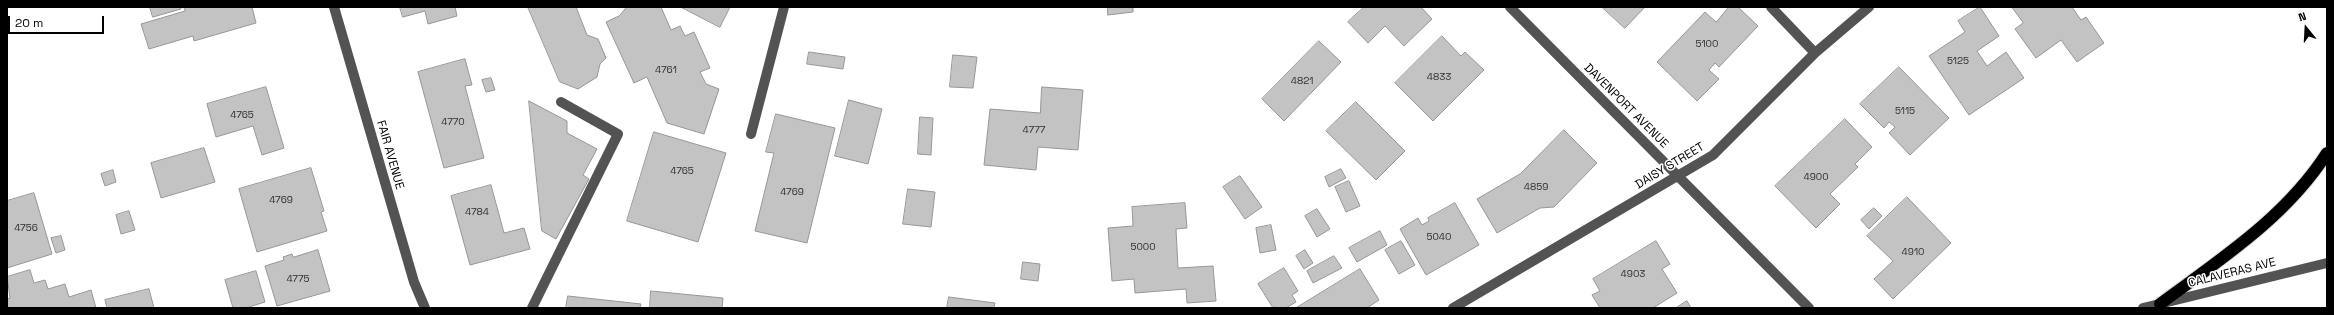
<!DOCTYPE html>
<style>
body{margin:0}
#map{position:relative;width:2334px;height:315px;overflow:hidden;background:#fff;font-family:"Space Grotesk",sans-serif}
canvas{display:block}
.frame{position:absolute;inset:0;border:8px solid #000;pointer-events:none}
.north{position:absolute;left:2286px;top:8px;width:40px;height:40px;-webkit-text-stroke:3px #fff;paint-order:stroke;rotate:342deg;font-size:11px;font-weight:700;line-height:16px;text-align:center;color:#000}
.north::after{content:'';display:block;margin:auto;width:14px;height:18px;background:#000;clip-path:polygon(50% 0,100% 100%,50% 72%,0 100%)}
.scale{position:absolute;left:8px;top:16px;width:96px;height:18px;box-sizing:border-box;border:2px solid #000;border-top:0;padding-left:5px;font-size:12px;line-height:14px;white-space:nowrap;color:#000;-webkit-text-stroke:3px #fff;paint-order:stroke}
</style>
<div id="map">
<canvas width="2334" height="315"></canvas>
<div class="frame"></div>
<div class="north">N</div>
<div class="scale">20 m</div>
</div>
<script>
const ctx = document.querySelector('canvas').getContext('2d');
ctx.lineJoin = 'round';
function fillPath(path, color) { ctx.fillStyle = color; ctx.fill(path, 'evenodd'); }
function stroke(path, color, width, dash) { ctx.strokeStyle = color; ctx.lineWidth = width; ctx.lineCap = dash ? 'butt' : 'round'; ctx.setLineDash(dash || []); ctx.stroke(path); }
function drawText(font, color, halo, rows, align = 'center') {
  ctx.font = font + ' "Space Grotesk",sans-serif'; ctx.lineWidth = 3; ctx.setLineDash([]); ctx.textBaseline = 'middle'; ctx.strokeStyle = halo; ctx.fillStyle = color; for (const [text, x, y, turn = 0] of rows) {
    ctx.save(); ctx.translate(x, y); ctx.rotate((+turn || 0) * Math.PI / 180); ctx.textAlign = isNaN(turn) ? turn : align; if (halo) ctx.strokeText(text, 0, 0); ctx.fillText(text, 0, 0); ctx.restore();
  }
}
const building = new Path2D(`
 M150 7H180L181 9 153 17Z
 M184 7H252L256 23 194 41 193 36 149 49 141 24 185 11Z
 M400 7H455L457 16 428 24 425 11 403 17Z
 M528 7H576L587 35 598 39 606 58 600 64 597 77 578 89 560 82Z
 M627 7H661L671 30 680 26 685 36 694 32 710 68 700 72 706 84 719 89 704 134 667 123 647 77 634 83 606 22 619 16Z
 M681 7H730L720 27Z
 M1108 7H1133V12L1108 15Z
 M1364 7H1421L1432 19 1404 46 1385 26 1368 43 1348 22Z
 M1602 7H1645L1625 28Z
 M1729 7H1738L1758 26 1719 67 1715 63 1709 70 1719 79 1697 101 1657 62 1705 12 1716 22Z
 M1980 7 1999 36 1977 51 1987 66 2006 52 2024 78 1969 115 1929 56 1965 32 1958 21Z
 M2012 7H2072L2081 20 2086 17 2104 43 2077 62 2061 40 2036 58 2015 29 2023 23Z
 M1442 36 1461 56 1465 52 1484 70 1433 121 1395 83Z
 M1319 41 1341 62 1284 121 1262 99Z
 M809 52 845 57 843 69 807 64Z
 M953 55 977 57 973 88 950 87Z
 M465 59 472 85 465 86 484 158 444 168 418 72Z
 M1899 67 1949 118 1910 155 1889 133 1895 127 1889 122 1884 128 1860 104Z
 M491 78 495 90 486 92 482 80Z
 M266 87 284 148 262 155 253 126 216 137 207 104Z
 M1042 87 1083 90 1078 150 1038 147 1036 170 984 165 990 109 1040 113Z
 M849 100 882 109 868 164 835 156Z
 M529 101 567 121V133L597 149 583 175 589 179 556 239 542 231Z
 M1356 102 1405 151 1376 180 1326 131Z
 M776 114 835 128 807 243 755 231 774 153 766 152Z
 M920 117 933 118 931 155 918 154Z
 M1845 119 1872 147 1855 164 1858 167 1830 194 1840 204 1816 228 1775 186Z
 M1564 130 1597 163 1554 207 1540 208 1497 233 1477 199 1520 174Z
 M654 132 726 153 698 242 627 221Z
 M204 148 215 182 161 198 151 163Z
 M311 168 324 211 321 212 327 231 257 252 239 189Z
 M1341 169 1346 178 1329 187 1325 177Z
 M113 170 116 182 105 186 101 174Z
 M1240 176 1262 207 1245 219 1223 187Z
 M1349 181 1360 206 1346 212 1335 187Z
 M491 185 504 233 524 228 530 249 470 265 451 196Z
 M908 189 935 192 931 227 903 224Z
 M34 193 52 254 7 268V201Z
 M1907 197 1951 243 1893 299 1874 279 1893 261 1867 236Z
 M1185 203 1187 228 1176 229 1178 268 1213 266 1216 301 1187 303 1186 289 1135 293 1134 279 1112 281 1108 228 1133 226 1132 207Z
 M1455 203 1479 245 1426 275 1400 229 1418 218 1422 225 1429 221 1428 218Z
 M1874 208 1882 216 1869 229 1861 220Z
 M1317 209 1330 229 1317 237 1305 216Z
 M129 211 135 230 121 234 116 215Z
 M1271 225 1276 250 1260 253 1256 228Z
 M1380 231 1387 245 1357 262 1349 248Z
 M61 236 65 250 56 253 51 238Z
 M1401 241 1415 265 1399 274 1385 250Z
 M1656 241 1670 264 1662 269 1677 293 1653 308H1600L1592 295 1600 291 1593 279Z
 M318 250 330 291 277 306 265 266 284 260 283 257 292 254 293 257Z
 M1305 250 1313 263 1304 269 1296 256Z
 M1334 256 1342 268 1313 283 1307 271Z
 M1023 262 1040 264 1038 281 1021 279Z
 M1284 268 1298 291 1292 295 1296 302 1286 308H1273L1258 284Z
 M1360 269 1379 300 1367 308H1296Z
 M30 270 34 283 45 280 48 289 65 284 69 297 91 290 96 308H7V299L10 298 7 277Z
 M256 271 265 302 246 308H233L225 280Z
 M149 289 154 308H107L105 300Z
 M651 291 723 298 722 308H650Z
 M568 296 641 304 640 308H566Z
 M949 297 995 303 994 308H947Z
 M1687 301 1691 308H1676Z`);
fillPath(building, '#c3c3c3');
stroke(building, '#979797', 1);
const highway = new Path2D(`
 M2160 304C2221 259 2286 217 2327 153`);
stroke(highway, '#dbdbdb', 14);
stroke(new Path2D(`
 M334 7 414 282 425 308
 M1510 7 1809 308
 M1771 7 1815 53
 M751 134 784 7
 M532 308 618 134 561 102
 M1453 308 1713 155 1815 53 1869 7
 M2143 308 2327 263`), '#535353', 10);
stroke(highway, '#000', 12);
drawText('10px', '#313131', null, [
 ["5100",1707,44],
 ["5125",1958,61],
 ["4761",666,70],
 ["4833",1439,77],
 ["4821",1302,81],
 ["5115",1905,111],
 ["4765",242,115],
 ["4770",453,122],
 ["4777",1034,130],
 ["4765",682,171],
 ["4900",1816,177],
 ["4859",1536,187],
 ["4769",792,192],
 ["4769",281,200],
 ["4784",477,212],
 ["4756",26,228],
 ["5040",1439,237],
 ["5000",1143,247],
 ["4910",1913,252],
 ["4903",1633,274],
 ["4775",298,279]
]);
drawText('12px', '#000', '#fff', [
 ["DAVENPORT AVENUE",1626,106,45],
 ["FAIR AVENUE",390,155,74],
 ["DAISY STREET",1670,166,-31],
 ["CALAVERAS AVE",2232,273,-14]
]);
</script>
